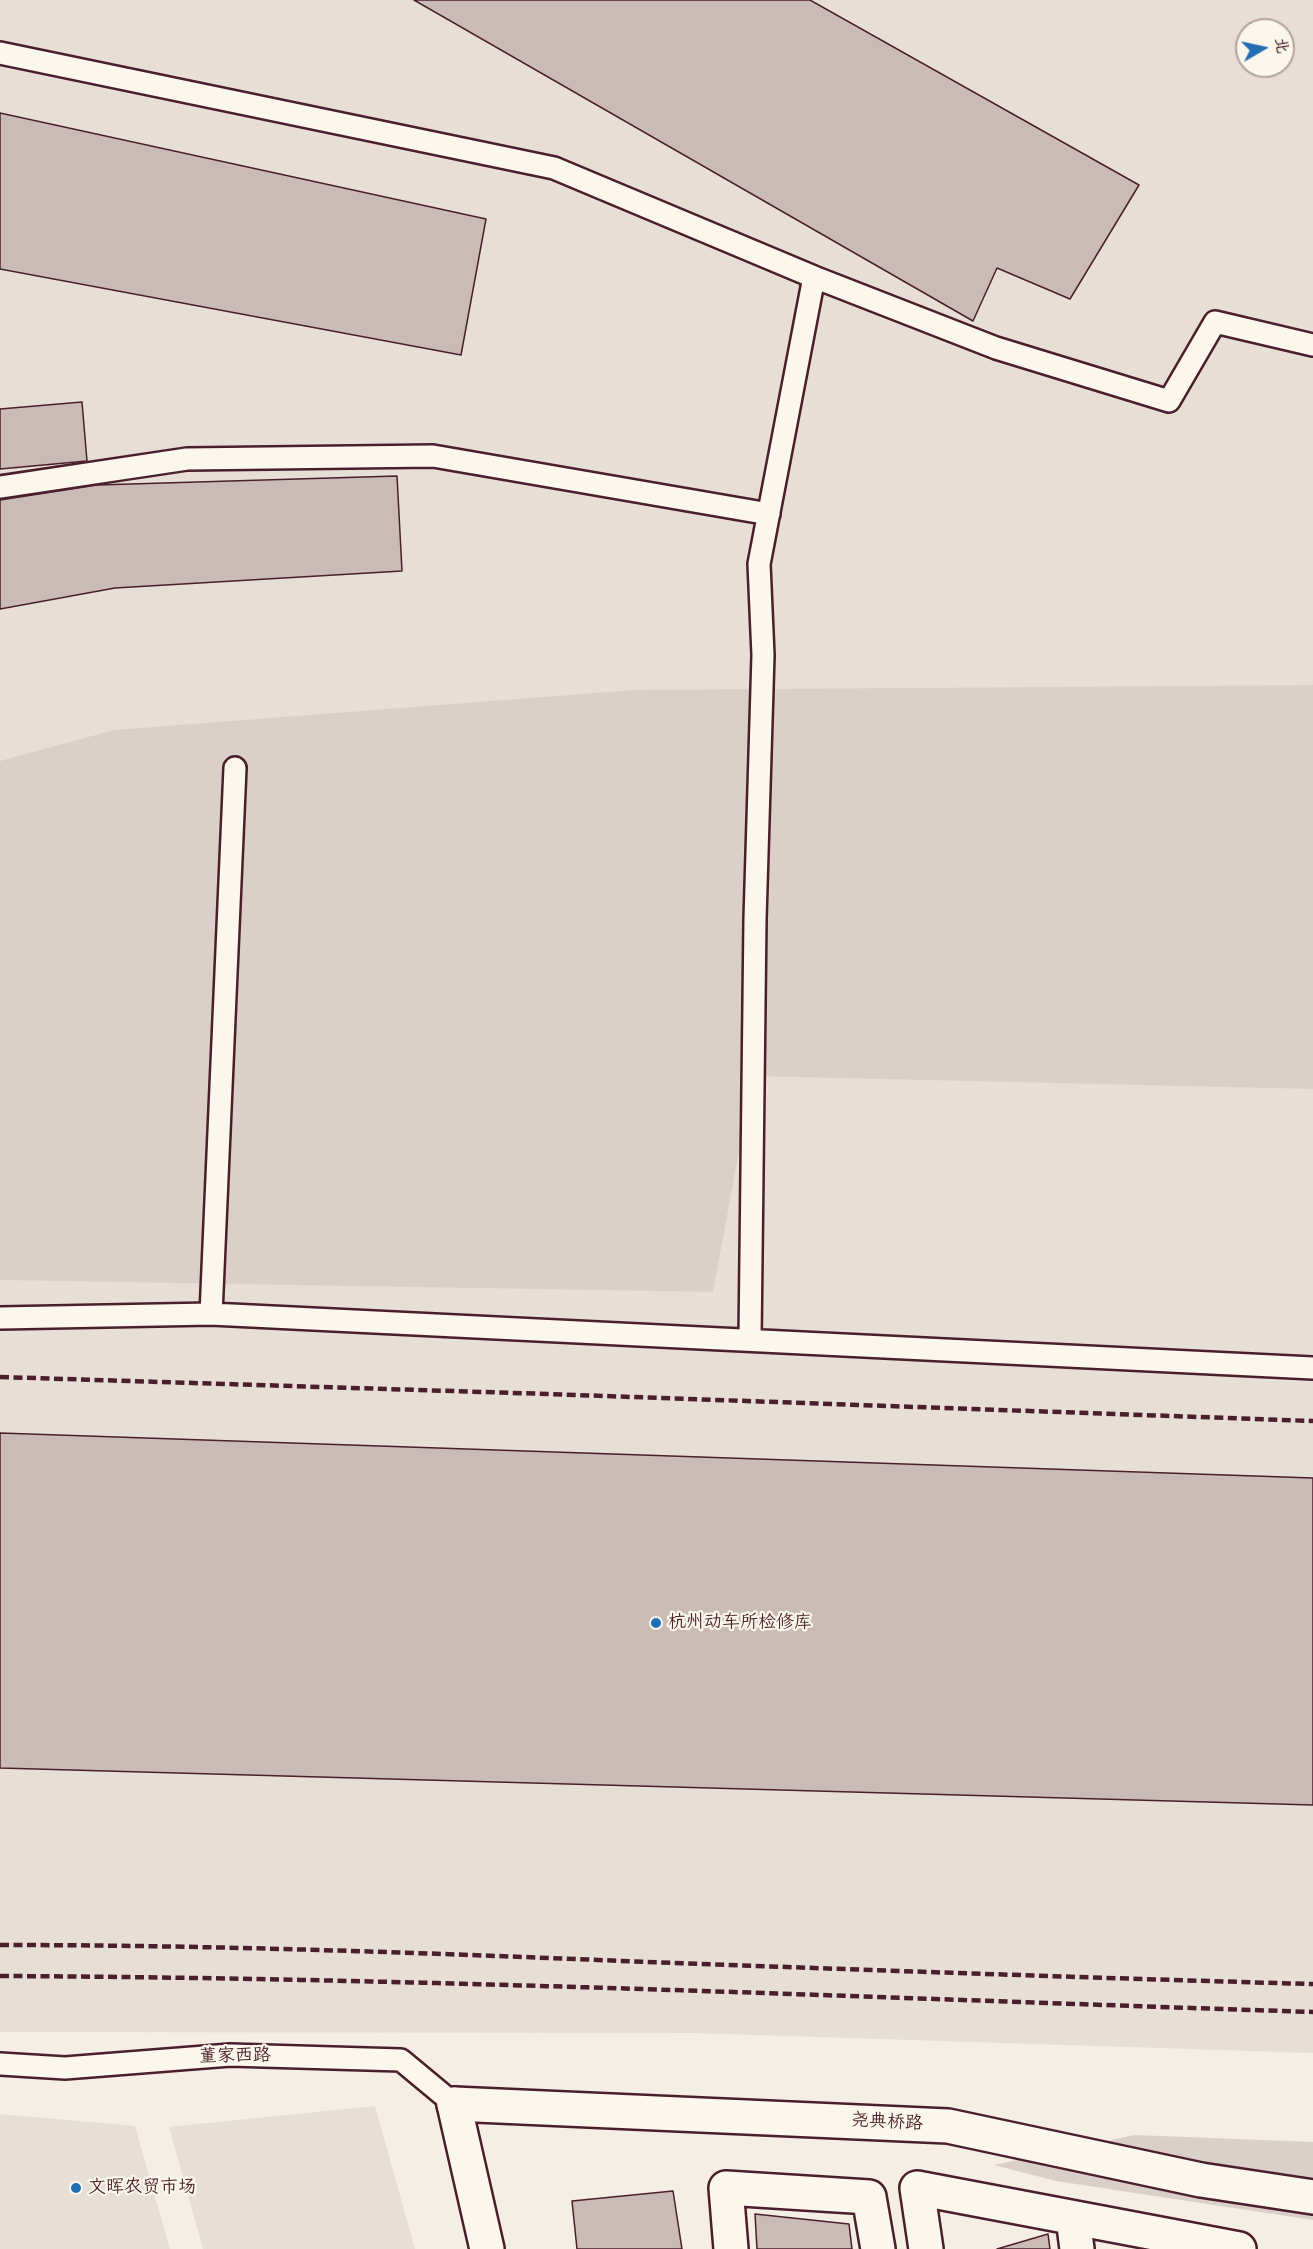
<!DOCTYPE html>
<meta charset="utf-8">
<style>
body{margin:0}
#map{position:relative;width:1313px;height:2249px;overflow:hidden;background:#f4eee4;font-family:Mynerve,"LXGW WenKai TC",sans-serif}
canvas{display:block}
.north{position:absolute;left:1235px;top:18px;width:60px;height:60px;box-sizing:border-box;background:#fbf7ec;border:2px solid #b4a19f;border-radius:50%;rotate:81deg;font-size:16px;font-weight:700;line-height:24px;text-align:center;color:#4a1f2b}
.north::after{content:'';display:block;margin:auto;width:21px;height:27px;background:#1f6fb2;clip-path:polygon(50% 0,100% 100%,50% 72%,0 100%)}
</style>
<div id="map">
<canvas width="1313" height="2249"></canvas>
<div class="north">北</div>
</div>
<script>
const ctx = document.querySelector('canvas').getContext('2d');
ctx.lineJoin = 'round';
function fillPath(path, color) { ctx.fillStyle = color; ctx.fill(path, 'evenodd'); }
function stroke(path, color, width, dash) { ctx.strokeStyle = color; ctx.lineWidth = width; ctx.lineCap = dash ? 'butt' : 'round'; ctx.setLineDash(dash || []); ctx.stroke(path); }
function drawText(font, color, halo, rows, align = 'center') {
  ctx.font = font + ' Mynerve,"LXGW WenKai TC",sans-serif'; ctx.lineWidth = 4.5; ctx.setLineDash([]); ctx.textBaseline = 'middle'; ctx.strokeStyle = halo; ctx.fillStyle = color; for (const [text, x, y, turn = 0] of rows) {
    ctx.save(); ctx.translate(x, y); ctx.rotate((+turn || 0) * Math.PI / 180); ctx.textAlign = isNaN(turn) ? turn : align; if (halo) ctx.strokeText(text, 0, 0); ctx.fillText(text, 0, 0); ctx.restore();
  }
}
fillPath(new Path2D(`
 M0 0H1313V2053L694 2033 0 2032ZM1247 30H1283V66H1247Z
 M375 2106 415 2249H203L169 2127Z
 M0 2114 135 2126 170 2249H0Z`), '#e7dfd6');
fillPath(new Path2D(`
 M1313 685V1089L753 1076 713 1292 0 1280V761L114 730 634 690Z
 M1135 2135 1313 2142V2220L1056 2181 994 2165Z`), '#dbd0c9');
const building = new Path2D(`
 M414 0H810L1139 185 1070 299 997 268 973 321Z
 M0 113 486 219 461 355 0 269Z
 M82 402 87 461 0 469V409Z
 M397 476 402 571 115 588 0 609V500L97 485Z
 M0 1433 1313 1478V1805L0 1768Z
 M673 2191 682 2249H577L572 2201Z
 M755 2214 849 2224 852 2249H757Z
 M1048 2234 1050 2249H997Z`);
fillPath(building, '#cabbb6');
stroke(building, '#4a1f2b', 1.5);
const lane = new Path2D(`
 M0 53 554 168 814 277 759 564 763 655 755 919 750 1340
 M814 277 996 348 1169 401 1215 322 1313 345
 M0 487 187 459 433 456 769 514
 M211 1314 235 768
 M0 1318 211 1314 1313 1368
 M0 2064 65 2068 230 2055 401 2060 454 2104`);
const street = new Path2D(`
 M454 2104 487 2249
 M1073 2218 1077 2249
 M731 2249 726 2188 869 2197 878 2249
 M926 2249 917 2188 1239 2249`);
const secondary = new Path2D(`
 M454 2104 948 2126 1201 2180 1313 2197`);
stroke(lane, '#4a1f2b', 26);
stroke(street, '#4a1f2b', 38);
stroke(secondary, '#4a1f2b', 38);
stroke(lane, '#fbf7ec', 21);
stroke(street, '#fbf7ec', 33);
stroke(secondary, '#fbf7ec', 33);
stroke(new Path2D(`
 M0 1377 548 1394 1313 1421
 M0 1945C216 1945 431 1953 647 1962 869 1970 1091 1978 1313 1984
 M0 1976C438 1978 875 1998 1313 2012`), '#4a1f2b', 4.5, [9, 4.5]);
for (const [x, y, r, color] of [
 [656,1623,6,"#1f6fb2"],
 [76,2188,6,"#1f6fb2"]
]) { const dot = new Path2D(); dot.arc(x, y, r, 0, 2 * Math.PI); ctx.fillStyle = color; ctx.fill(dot); stroke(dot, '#fbf7ec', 2); }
drawText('18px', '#4a1f2b', '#fbf7ec', [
 ["杭州动车所检修库",668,1623],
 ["文晖农贸市场",88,2188]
], 'left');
drawText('18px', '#4a1f2b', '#fbf7ec', [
 ["董家西路",235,2057,-1],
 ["尧典桥路",887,2123,3]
]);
</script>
